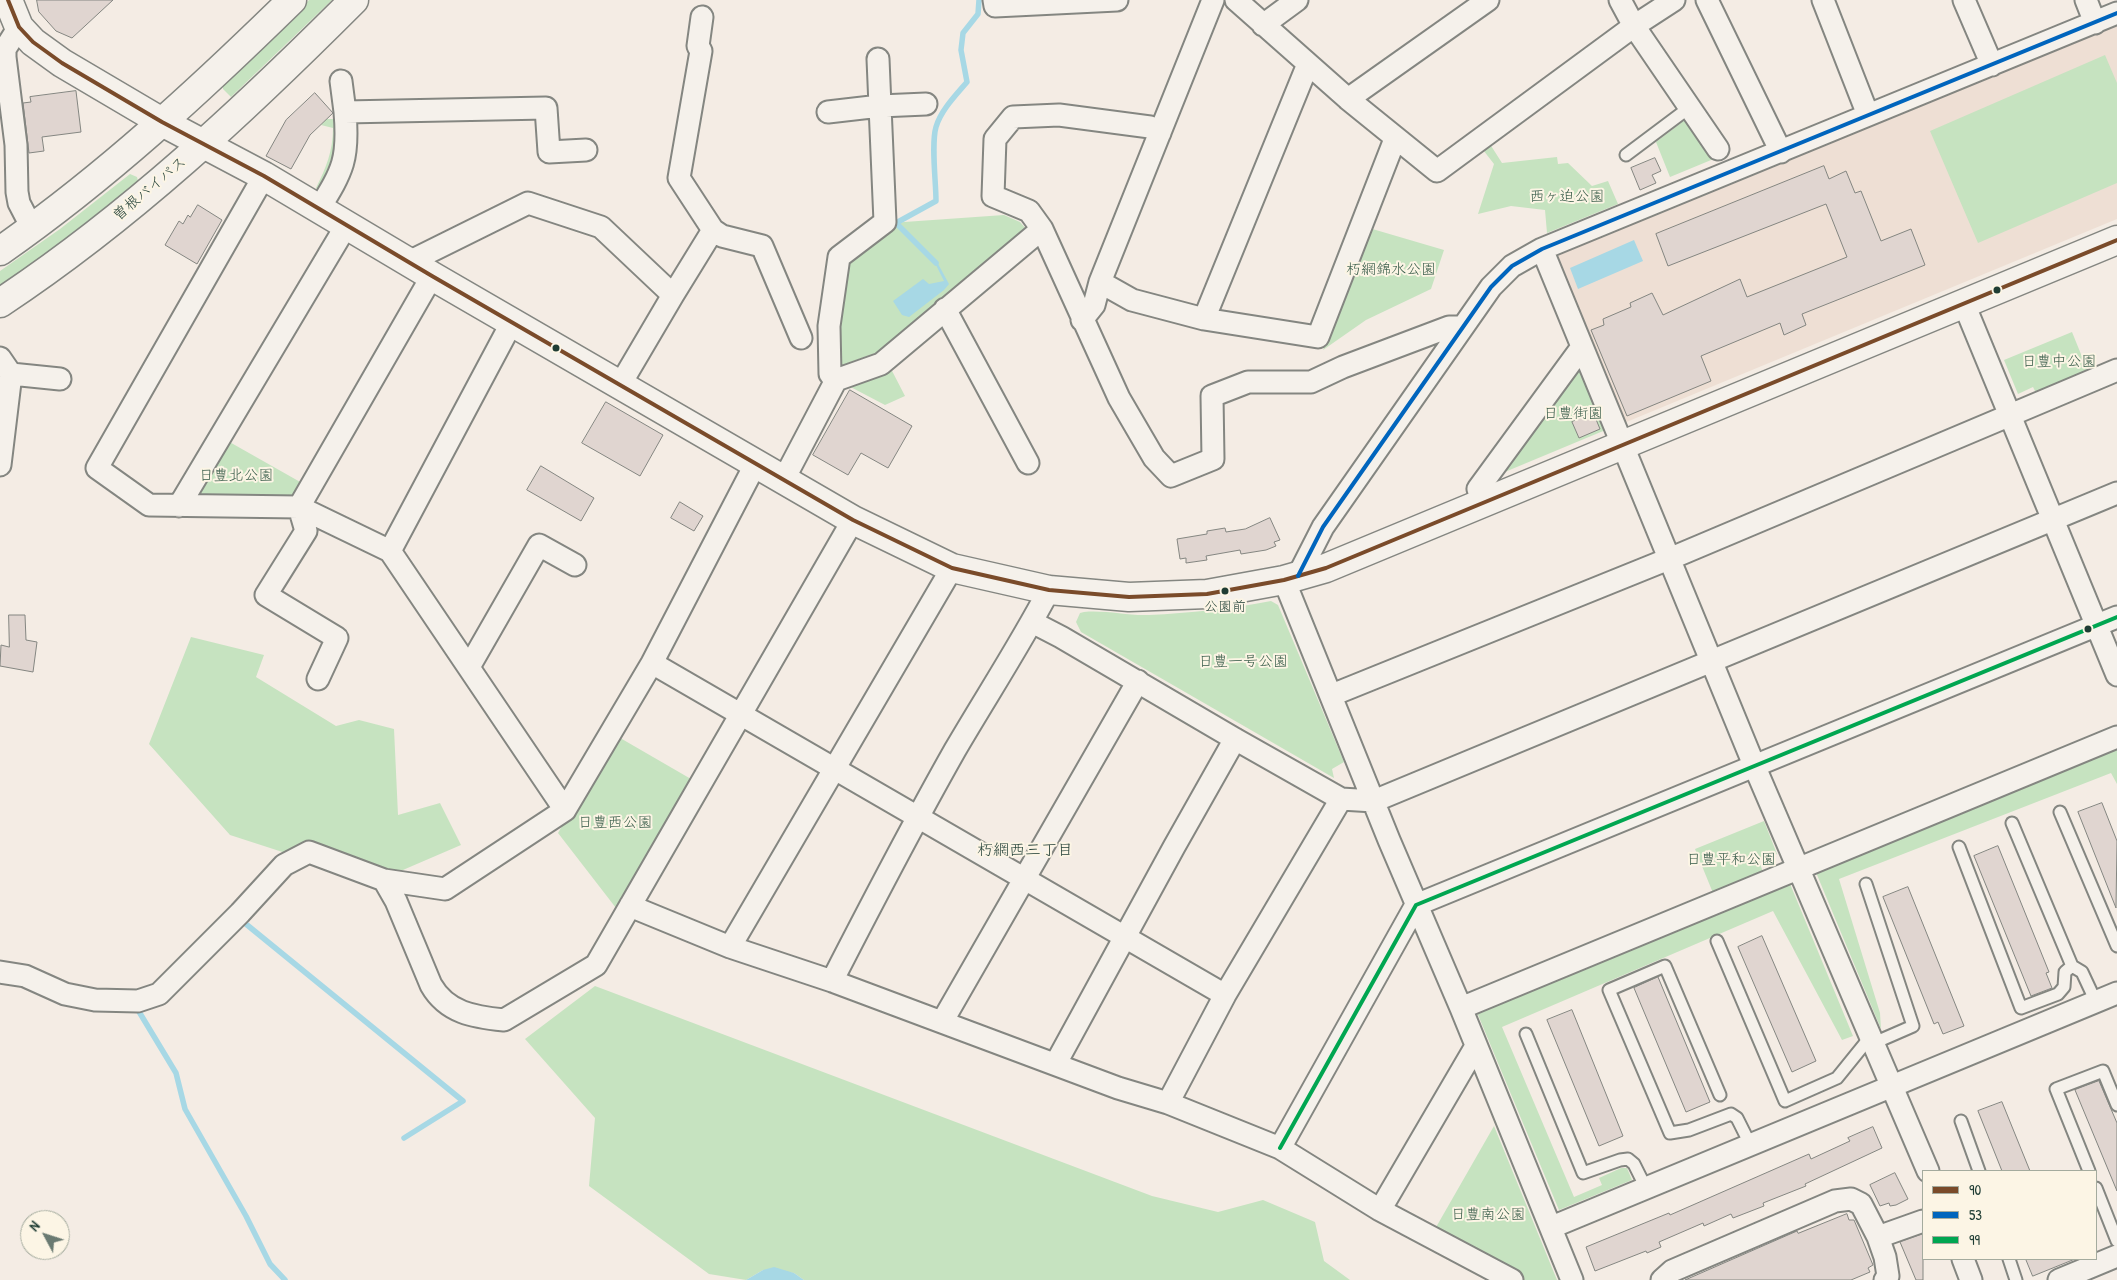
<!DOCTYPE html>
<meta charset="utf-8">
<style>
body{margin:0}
#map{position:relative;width:2117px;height:1280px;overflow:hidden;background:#f4ece4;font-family:"Patrick Hand",sans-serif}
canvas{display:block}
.legend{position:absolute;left:1922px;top:1170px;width:175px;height:90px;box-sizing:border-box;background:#fcf5e5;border:1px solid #a4ab9e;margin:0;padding:6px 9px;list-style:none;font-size:15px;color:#1f3d34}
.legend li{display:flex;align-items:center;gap:10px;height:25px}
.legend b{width:25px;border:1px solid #a4ab9e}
.north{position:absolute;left:20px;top:1210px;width:50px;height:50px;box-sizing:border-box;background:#fcf5e5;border:1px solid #a4ab9e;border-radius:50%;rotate:310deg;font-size:14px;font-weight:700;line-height:20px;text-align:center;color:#1f3d34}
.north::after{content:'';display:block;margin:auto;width:18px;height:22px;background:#6a7a72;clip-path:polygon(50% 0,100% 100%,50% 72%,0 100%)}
</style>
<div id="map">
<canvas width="2117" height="1280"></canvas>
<ul class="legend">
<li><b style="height:6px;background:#7a4b2a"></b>90</li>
<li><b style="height:6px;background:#0065bd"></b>53</li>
<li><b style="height:6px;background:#00a651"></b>99</li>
</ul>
<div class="north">N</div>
</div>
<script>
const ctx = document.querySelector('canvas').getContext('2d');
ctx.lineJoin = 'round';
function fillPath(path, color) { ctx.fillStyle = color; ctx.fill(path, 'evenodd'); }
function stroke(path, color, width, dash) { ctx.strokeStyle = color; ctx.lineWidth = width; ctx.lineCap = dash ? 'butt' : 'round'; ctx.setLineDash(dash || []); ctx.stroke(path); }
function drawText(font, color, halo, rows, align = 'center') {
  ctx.font = font + ' "Patrick Hand","Klee One",sans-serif'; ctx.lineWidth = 4; ctx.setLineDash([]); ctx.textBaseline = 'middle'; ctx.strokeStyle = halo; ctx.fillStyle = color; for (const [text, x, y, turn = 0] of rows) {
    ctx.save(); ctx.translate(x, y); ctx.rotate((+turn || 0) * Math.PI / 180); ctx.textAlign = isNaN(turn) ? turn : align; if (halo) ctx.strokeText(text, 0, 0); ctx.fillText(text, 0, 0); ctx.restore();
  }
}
fillPath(new Path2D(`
 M2117 21V219L1624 423 1555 259 1560 252Z`), '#eedfd4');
fillPath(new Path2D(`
 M309 0H332L231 97 223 89V84Z
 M2105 55 2117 83V183L1978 243 1930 131Z
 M1690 116 1716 158 1670 177 1656 142Z
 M326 119H338C341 147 336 168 318 190L316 188C326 168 333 151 333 128L321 125Z
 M1488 141 1502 163 1557 157 1558 164 1568 163 1592 186 1608 181 1618 204 1547 233 1545 210 1511 206 1478 214 1494 164 1480 146Z
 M130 174 137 177 139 185 0 289V271L60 229Z
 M1004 215 1020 222 1027 230 881 351 834 368 842 263 890 223Z
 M1369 228 1444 250 1431 289 1366 320 1323 350Z
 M2072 332 2089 374 2037 395 2033 387 2018 394 2004 360Z
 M890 367 905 396 885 405 843 383Z
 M1575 367 1582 369 1608 429 1500 474Z
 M226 440 302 483 291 503 203 500 197 488Z
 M1271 601 1278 605 1344 762 1332 769 1334 778 1081 632 1076 622 1080 613 1084 612C1106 610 1128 616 1149 615 1190 613 1231 609 1271 601Z
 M191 637 264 655 256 677 336 726 359 720 394 729 398 815 440 803 461 845 375 882 230 835 149 744Z
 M615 735 691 779 616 908 558 833Z
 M2117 744V784L2111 773 1839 879 1880 1013 1881 1029 1815 870Z
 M1764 821 1777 854 1759 861 1763 872 1713 893 1695 849Z
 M1788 879 1853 1036 1842 1040 1773 911 1502 1027 1574 1197 1602 1185 1599 1178 1621 1168H1627L1632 1180 1559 1210 1476 1010Z
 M595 986 1152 1196 1218 1212 1263 1200 1315 1222 1324 1261 1350 1280H804L794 1273 763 1270 746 1280 709 1274 589 1186 595 1118 525 1039Z
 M1494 1126 1557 1280H1521L1435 1229Z`), '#c6e3c0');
fillPath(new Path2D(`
 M1634 240 1643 261 1578 289 1570 268Z
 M937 262 949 284 944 290 909 317 902 315 893 301 923 279 929 284 944 281 935 263Z
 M774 1267 794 1273 804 1280H746L763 1270Z`), '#a7d8e5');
stroke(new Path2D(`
 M936 263 896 223 936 201C936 182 931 144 936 127 941 110 956 95 967 82L961 50 963 33 978 14 979 0
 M241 920 463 1101 404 1138
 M132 1010H138L176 1073 185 1109 246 1216 270 1264 285 1280`), '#a7d8e5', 5.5);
const building = new Path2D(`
 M37 0H113L72 38 56 31 39 12Z
 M76 91 81 132 42 137 44 151 29 153 23 103 31 102 30 97Z
 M315 93 333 113 310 135 291 169 266 156 286 120Z
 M1655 158 1661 171 1652 175 1656 183 1640 190 1631 168Z
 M1824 166 1829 179 1846 171 1855 193 1861 191 1881 241 1911 229 1925 265 1802 314 1806 325 1784 335 1780 323 1701 356 1711 381 1627 416 1591 330 1604 325 1603 319 1631 307 1630 303 1652 293 1663 315 1740 279 1747 297 1847 257 1826 204 1668 266 1656 234Z
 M198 205 222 220 197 264 165 245 179 221 183 224 188 215 190 217Z
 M850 390 912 426 888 468 861 453 848 475 813 455Z
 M606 402 663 435 640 476 582 443Z
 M1593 412 1600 429 1579 438 1572 422Z
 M541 466 594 498 581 521 527 490Z
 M680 502 703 516 694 531 671 518Z
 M1270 518 1280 540 1274 542 1276 546 1266 550 1241 554 1240 550 1206 556 1207 560 1186 563V558L1180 559 1177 539 1207 534V531L1225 528 1226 532 1245 529Z
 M9 615H25L26 640 37 642 33 672 0 666 1 645 9 647Z
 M2102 803 2117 841 2116 908 2078 812Z
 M1998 846 2049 972 2046 973 2052 988 2031 996 1974 856Z
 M1908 887 1964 1026 1943 1034 1938 1022 1934 1024 1883 897Z
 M1762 936 1816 1061 1792 1072 1738 947Z
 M1658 977 1710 1102 1686 1112 1634 988Z
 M1572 1010 1623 1136 1599 1146 1547 1020Z
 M2099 1081 2117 1123V1191L2075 1090Z
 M2002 1102 2030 1171H2002L1978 1111Z
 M1873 1127 1882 1148 1805 1184 1806 1186 1763 1203 1764 1206 1733 1218 1731 1214 1704 1226 1703 1223 1659 1242 1661 1247 1647 1253 1646 1251 1595 1271 1586 1247 1669 1213 1670 1215 1809 1154 1811 1159 1850 1141 1848 1138Z
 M1895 1173 1908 1199 1896 1205 1890 1206 1889 1203 1880 1206 1870 1185Z
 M1847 1214 1849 1220H1854L1873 1265 1868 1268 1870 1272 1851 1280H1685L1797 1231 1798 1233Z
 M1923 1234V1280H1916L1900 1242Z
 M2026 1259H2075L2033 1276Z`);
fillPath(building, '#e0d5d0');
stroke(building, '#848681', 1);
const service = new Path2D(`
 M1626 155 1690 107
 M2060 812 2117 946
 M2012 823 2072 966
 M1959 847 2021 1008 2058 994 2064 987 2065 972 2072 966 2082 972 2096 1002
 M1866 884 1913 1026 1874 1043
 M1717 941 1785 1101 1837 1078 1871 1036
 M1526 1034 1583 1173 1620 1160 1628 1159 1634 1164 1646 1188
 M1720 1095 1665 966 1609 990 1670 1133 1689 1130 1731 1114 1737 1118 1751 1146
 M1961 1121 1979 1171
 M2089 1171 2056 1089 2103 1071 2117 1105
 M2096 1188 2117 1241
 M2009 1259 2016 1280`);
const minor = new Path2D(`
 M994 0 995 6 1117 0
 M1213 0 1100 282 1132 300 1204 319 1318 337 1395 139
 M1236 0 1348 99 1437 171 1634 26 1674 0
 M1620 0 1634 26 1718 149
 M1707 0 1781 152
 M1823 0 1868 115
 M1964 0 1992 65
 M2086 0 2095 23
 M702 17 698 46 701 51 679 178 713 230 722 236 762 246 801 338
 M1263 25 1297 0
 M19 27 5 49V57L16 145 17 192 19 203 32 228
 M341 81 345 112
 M1348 99 1488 0
 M828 112 880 106 878 59
 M264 176 97 468 149 505 299 507 390 551 565 810
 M319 209C343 170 349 159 345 112L546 108 549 152 586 150
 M1042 229 1029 211 993 196 995 139 1013 117 1059 115 1150 127 1160 133
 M1542 249 1754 765 1928 1171
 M409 262 528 203 601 227 673 295
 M1964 304 2117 675
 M945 309 1028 463
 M1204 319 1308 64
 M1082 320 1094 305 1100 282
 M0 358 11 374 0 465
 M11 374 60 379
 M836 380 830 374 829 326 839 257 885 222 880 106 926 104
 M620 385 673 295 713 230
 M784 479 836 380 881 364 1042 229 1119 398 1154 458 1171 476 1213 459 1212 396 1248 382H1311L1343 367 1449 327H1463
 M1483 502 1478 489 1582 347
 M179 506 346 226
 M390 551 512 322
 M1298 576 1323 527 1491 287 1512 266 1542 249 2117 13
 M1284 580 1389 840 1461 1008 1572 1280
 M1032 622 1061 637 1235 739 1341 799 1374 801 2117 493
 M652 663 1225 995
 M469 667 539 545 575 565
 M318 679 337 638 266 595 306 531 299 507 432 276
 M1332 695 1681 554 2117 370
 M384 880 396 901 431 985C447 1013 474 1017 504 1020L596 965 853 520
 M630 906 730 947 832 981 1118 1088 1168 1103 1280 1148 1380 1210 1512 1280
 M730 947 952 568
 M0 972 25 976 65 994 95 1000 138 1001 159 994 240 913 284 865 309 852 384 880 445 889 565 810 652 663 756 463
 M832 981C872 903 912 826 955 750 986 697 1020 645 1049 590
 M1461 1008 2117 737
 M942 1022 1138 681
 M1056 1063 1174 847 1235 739
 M1168 1103 1225 995 1341 799
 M1280 1148 1416 905 2117 617
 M1380 1210 1476 1046
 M1552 1227 2117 993
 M1963 1259 1971 1280
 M1662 1280 1672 1271 1835 1201 1851 1199 1861 1204 1878 1237
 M1885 1280 1888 1276 1885 1257 1878 1237 1923 1221
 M2059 1280 2117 1256`);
const tertiary = new Path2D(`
 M8 0 19 27 33 42 62 63 162 122 264 176 432 276 853 520 952 568 1049 590 1129 597 1207 594 1284 580 1326 568 2117 240`);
const trunk = new Path2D(`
 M0 251C106 177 200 90 292 0
 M0 303C130 217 244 110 354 0`);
stroke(service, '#848681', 15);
stroke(minor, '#848681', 25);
stroke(tertiary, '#848681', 31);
stroke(trunk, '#848681', 31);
stroke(service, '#f5f1eb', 11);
stroke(minor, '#f5f1eb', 21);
stroke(tertiary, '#f5f1eb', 28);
stroke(trunk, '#f5f1eb', 28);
stroke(new Path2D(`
 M8 0 19 27 33 42 62 63 162 122 264 176 432 276 853 520 952 568 1049 590 1129 597 1207 594 1284 580 1326 568 2117 240`), '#7a4b2a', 4);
stroke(new Path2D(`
 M1298 576 1323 527 1491 287 1512 266 1542 249 2117 13`), '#0065bd', 4);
stroke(new Path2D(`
 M1280 1148 1416 905 2117 617`), '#00a651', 4);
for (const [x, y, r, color] of [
 [1997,290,4.5,"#1f3d34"],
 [556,348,4.5,"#1f3d34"],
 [1225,591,4.5,"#1f3d34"],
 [2088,629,4.5,"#1f3d34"]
]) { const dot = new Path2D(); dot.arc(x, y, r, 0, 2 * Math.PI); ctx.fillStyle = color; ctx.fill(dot); stroke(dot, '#fcf5e5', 2); }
drawText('14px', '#1f3d34', '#fcf5e5', [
 ["公園前",1225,607]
]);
drawText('15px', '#1f3d34', '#fcf5e5', [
 ["曽根バイパス",150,189,-40]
]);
drawText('15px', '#395d4a', '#fcf5e5', [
 ["西ヶ迫公園",1567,197],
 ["朽網錦水公園",1391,270],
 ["日豊中公園",2059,362],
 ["日豊街園",1573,414],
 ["日豊北公園",236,476],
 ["日豊一号公園",1243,662],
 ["日豊西公園",615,823],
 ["日豊平和公園",1731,860],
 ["日豊南公園",1488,1215]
]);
drawText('16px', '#1f3d34', '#fcf5e5', [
 ["朽網西三丁目",1025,851]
]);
</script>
